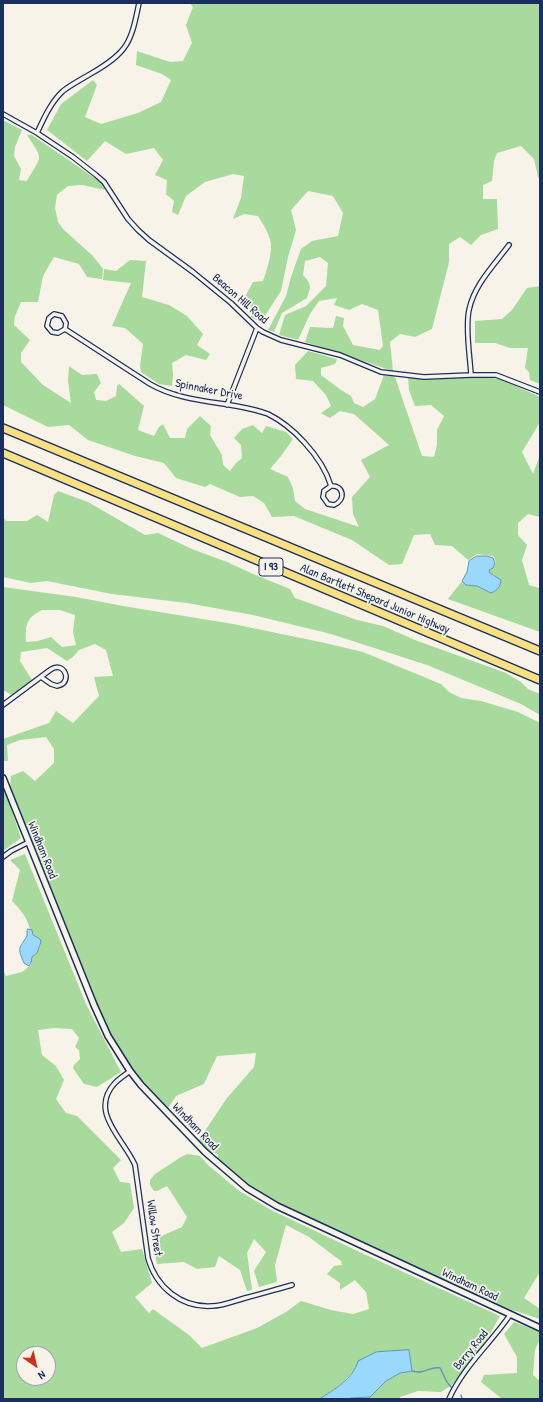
<!DOCTYPE html>
<style>
body{margin:0}
#map{position:relative;width:543px;height:1402px;overflow:hidden;background:#f7f3e8;font-family:"Patrick Hand",sans-serif}
canvas{display:block}
.frame{position:absolute;inset:0;border:4px solid #1b2f5e;pointer-events:none}
.north{position:absolute;left:16px;top:1346px;width:40px;height:40px;box-sizing:border-box;background:#f7f3e8;border:1px solid #9fa5b1;border-radius:50%;rotate:146deg;font-size:11px;font-weight:700;line-height:16px;text-align:center;color:#1b2f5e}
.north::after{content:'';display:block;margin:auto;width:14px;height:18px;background:#c8321e;clip-path:polygon(50% 0,100% 100%,50% 72%,0 100%)}
</style>
<div id="map">
<canvas width="543" height="1402"></canvas>
<div class="frame"></div>
<div class="north">N</div>
</div>
<script>
const ctx = document.querySelector('canvas').getContext('2d');
ctx.lineJoin = 'round';
function fillPath(path, color) { ctx.fillStyle = color; ctx.fill(path, 'evenodd'); }
function stroke(path, color, width, dash) { ctx.strokeStyle = color; ctx.lineWidth = width; ctx.lineCap = dash ? 'butt' : 'round'; ctx.setLineDash(dash || []); ctx.stroke(path); }
function drawText(font, color, halo, rows, align = 'center') {
  ctx.font = font + ' "Patrick Hand",sans-serif'; ctx.lineWidth = 3.5; ctx.setLineDash([]); ctx.textBaseline = 'middle'; ctx.strokeStyle = halo; ctx.fillStyle = color; for (const [text, x, y, turn = 0] of rows) {
    ctx.save(); ctx.translate(x, y); ctx.rotate((+turn || 0) * Math.PI / 180); ctx.textAlign = isNaN(turn) ? turn : align; if (halo) ctx.strokeText(text, 0, 0); ctx.fillText(text, 0, 0); ctx.restore();
  }
}
fillPath(new Path2D(`
 M190 3H540V179L538 177 534 159 521 146 497 153 494 161 492 181 483 185V199H497L498 229 481 235 471 245 460 237 449 244V262L432 329 415 337 400 334 390 342 393 371 305 342 310 327 333 328 336 316 344 318 343 326 353 345 380 350 383 346 378 310 362 304 349 310 334 305 337 298 319 301 310 314 298 340 279 335 285 315 306 306 326 286 328 263 320 257 305 261 303 275C312 285 311 286 307 298L282 313 274 332 268 330 286 296 291 277 301 249 312 241 338 236 343 213 333 196 308 191 291 210 296 230 288 257 281 291 261 322 251 317V308L245 297 253 282 263 281C267 270 271 257 271 246 271 236 263 224 258 216L244 214 233 219 241 198 244 176 233 174 205 182 186 196 178 215 172 212 174 201 166 194 167 180 155 175 163 160 154 148 126 154 105 141 87 161 47 130 61 104 93 80 97 85 85 117 101 124 138 113 161 102 171 80 162 74 136 65 137 51 170 62 183 61 192 43 186 25 193 7Z
 M3 120 22 130 15 147 14 156 21 169 19 180 27 181C41 155 45 162 27 135H32L102 183 105 190 82 185 68 186 57 195 55 208 58 222 64 230 93 256 103 269 102 279 87 277 79 264 54 257 43 276 38 302H21L15 316 14 325 30 340 21 353V362L43 385 71 403 68 381 69 366 82 375 97 374 101 383 94 392 96 400 106 401 116 396 117 386 119 384 144 406 138 430 154 436 159 427 163 424 170 438H185L187 429 200 416 211 426 210 435 222 455 223 465 230 471 236 463 242 458 241 445 234 438 242 429 253 425 262 433 266 426 286 432 293 439 281 456 270 469 288 477 293 488 295 501 305 509 359 527 353 514 352 497 370 477 361 460 389 445 354 414 340 411 330 418 321 413 331 406 326 395 313 381 296 379 295 365 308 351 337 359 335 364 321 368V375L341 390 351 396 354 403 363 407 375 399 384 375 395 377 422 456 434 457 437 445V430L444 416 431 405 415 406 409 390 408 377 425 379 471 376 501 379 540 397V422L522 452 533 474 540 455V517L528 514 518 523V535L527 545 522 560 529 585 539 588 540 585V632L448 599 462 581 466 585 477 586 491 593 495 575 490 573 489 570 493 568 496 562 493 556 477 554 468 560 452 546 435 545 430 534 414 535 402 564 389 565 352 540 294 516 272 517 264 503 253 496 240 497 210 484 205 487 176 478 164 463 135 456 88 440 69 425 48 427 3 405Z
 M130 260 146 261 142 297 169 305 187 316 203 334 197 345 210 354 206 360 186 355 172 363 173 375 172 386 159 384 141 372 140 366 143 344 125 328 112 326 131 283 103 280 104 269 116 271Z
 M540 286V384L530 380 529 372 525 368 528 348H510L495 343H475V321L502 319 512 310 527 288Z
 M58 491 88 502 145 535 158 533 192 549 227 562 253 574 290 589 295 598 357 620 383 626 415 640 506 673 521 682 528 689 540 694V715L521 704 427 665 331 634 253 615 187 603 112 594 47 581 31 583 3 577V517L6 521H27L37 515 48 522 54 495Z
 M3 587 76 597 123 606 233 624 325 643 363 652 441 684 449 692 461 698 481 701 518 712 540 723V1272L524 1298 540 1309V1319L509 1309 309 1220 248 1187 218 1161V1155L214 1152 211 1155 198 1141 227 1098 254 1067 256 1053 217 1056 204 1084 176 1096 167 1110 131 1069 110 1035 96 1004 10 787 11 776 23 771 35 781 54 763V749L46 737 20 740 7 745 8 761H3V739L49 723 56 711 73 723 99 696 94 677 113 676 106 650 95 644 79 650 73 657 67 661 47 648 21 652 20 661 32 680 12 695 3 690ZM42 610H60L75 615 73 632 76 645 62 647 51 637 38 641 26 642C25 625 26 618 42 610Z
 M3 784 21 838 3 851Z
 M25 854 86 1004 121 1072 97 1087 84 1084 73 1068 74 1065 80 1059 79 1050 75 1047 79 1038 72 1029 54 1028 38 1030 42 1055 56 1066 64 1080 56 1099 66 1113 77 1116 121 1160 113 1168 120 1182 130 1183 134 1208 124 1223 112 1232 121 1252 142 1249 152 1283 135 1297 149 1313 153 1309 189 1335 202 1348 257 1328 286 1312 301 1301 331 1310 353 1314 369 1309 366 1292 355 1280 340 1290V1283L327 1274 334 1266 342 1265 341 1261 309 1237 286 1225 275 1265 277 1282 259 1287 254 1271 266 1252 254 1239 247 1253 252 1290 247 1291 240 1270 219 1256 215 1267 197 1269 184 1262 157 1264 152 1240 182 1227 187 1217 167 1186 157 1191H154L150 1185V1180L155 1174 181 1157 187 1154 200 1156 208 1165 238 1190 271 1210 364 1254 500 1316 485 1343 452 1385 441 1392 418 1391 400 1397V1399H350L351 1398 370 1397 386 1381 400 1373 412 1371 409 1351 356 1368 340 1386 319 1399H3V969L6 976 22 972 31 965 32 957 37 953 41 944 37 938 33 934 32 930 30 929C27 917 20 909 12 901L20 870 10 860ZM24 1354H48V1378H24Z
 M514 1322 540 1332V1339L535 1350 533 1375 540 1381V1399H502L481 1382 484 1375 517 1373V1357L504 1334Z`), '#a7da9c');
const water = new Path2D(`
 M477 556H487L493 558 495 563 493 568 489 570 490 573 501 580C500 587 498 590 491 593L477 586 466 585 462 581 467 572 469 561Z
 M28 929 32 930 33 935 40 939 41 942 37 953 32 957 31 963 29 966 24 963C17 947 19 949 27 936V931Z
 M409 1350 412 1371 400 1373 386 1381 370 1397 351 1398 350 1399H319C334 1390 353 1379 358 1361L376 1352Z`);
fillPath(water, '#9ad8fc');
stroke(water, '#6794bd', 1);
stroke(new Path2D(`
 M412 1371C426 1375 428 1366 440 1368 444 1375 446 1383 452 1388
 M461 1395 462 1399`), '#6794bd', 1.5);
const street = new Path2D(`
 M3 114 37 133 73 157 96 175 104 182 128 219 138 230 149 240 193 272 231 303 257 328 263 332 281 340 340 355 381 372 424 377 471 375H496L540 392
 M37 133C44 118 51 102 63 91 72 84 82 79 92 73 128 52 131 43 139 3
 M65 329 58 333 52 332 47 326 49 318 54 314 62 316 66 323 65 329 150 384C176 399 207 401 236 406 247 408 258 410 268 414 282 421 294 431 304 442 316 455 326 469 331 486 344 485 346 500 334 505L328 504 323 497 324 491 331 486
 M471 375C470 356 465 328 469 310 474 285 494 265 509 245
 M227 405 257 328
 M3 705 50 670C57 665 64 667 66 676 66 682 63 685 57 686L51 684 41 677
 M3 857 11 851 29 842
 M130 1071C125 1075 120 1078 115 1083 88 1112 124 1139 135 1165L148 1258C156 1287 181 1308 212 1306 223 1306 234 1301 245 1298 261 1294 277 1289 292 1285
 M449 1399C463 1367 491 1343 510 1315`);
const secondary = new Path2D(`
 M3 778 94 1005 108 1036 130 1071 141 1085 205 1152 247 1188 277 1206 540 1328`);
const highway = new Path2D(`
 M3 428 540 651
 M3 453 540 680`);
stroke(street, '#1b2f5e', 6);
stroke(secondary, '#1b2f5e', 8);
stroke(highway, '#1b2f5e', 10);
stroke(street, '#f7f3e8', 3.5);
stroke(secondary, '#f7f3e8', 5);
stroke(highway, '#f9e181', 7);
for (const [x, y, w] of [
 [271,567,24]
]) { const box = new Path2D(); box.roundRect(x - w / 2, y - 9, w, 18, 3); ctx.fillStyle = '#f7f3e8'; ctx.fill(box); stroke(box, '#1b2f5e', 1); }
drawText('bold 11px', '#1b2f5e', null, [
 ["I 93",271,567]
]);
drawText('12px', '#1b2f5e', '#f7f3e8', [
 ["Beacon Hill Road",240,299,41],
 ["Spinnaker Drive",209,390,11],
 ["Alan Bartlett Shepard Junior Highway",375,599,23],
 ["Windham Road",42,850,68],
 ["Windham Road",195,1127,46],
 ["Willow Street",154,1228,82],
 ["Windham Road",470,1285,25],
 ["Berry Road",471,1350,-51]
]);
</script>
